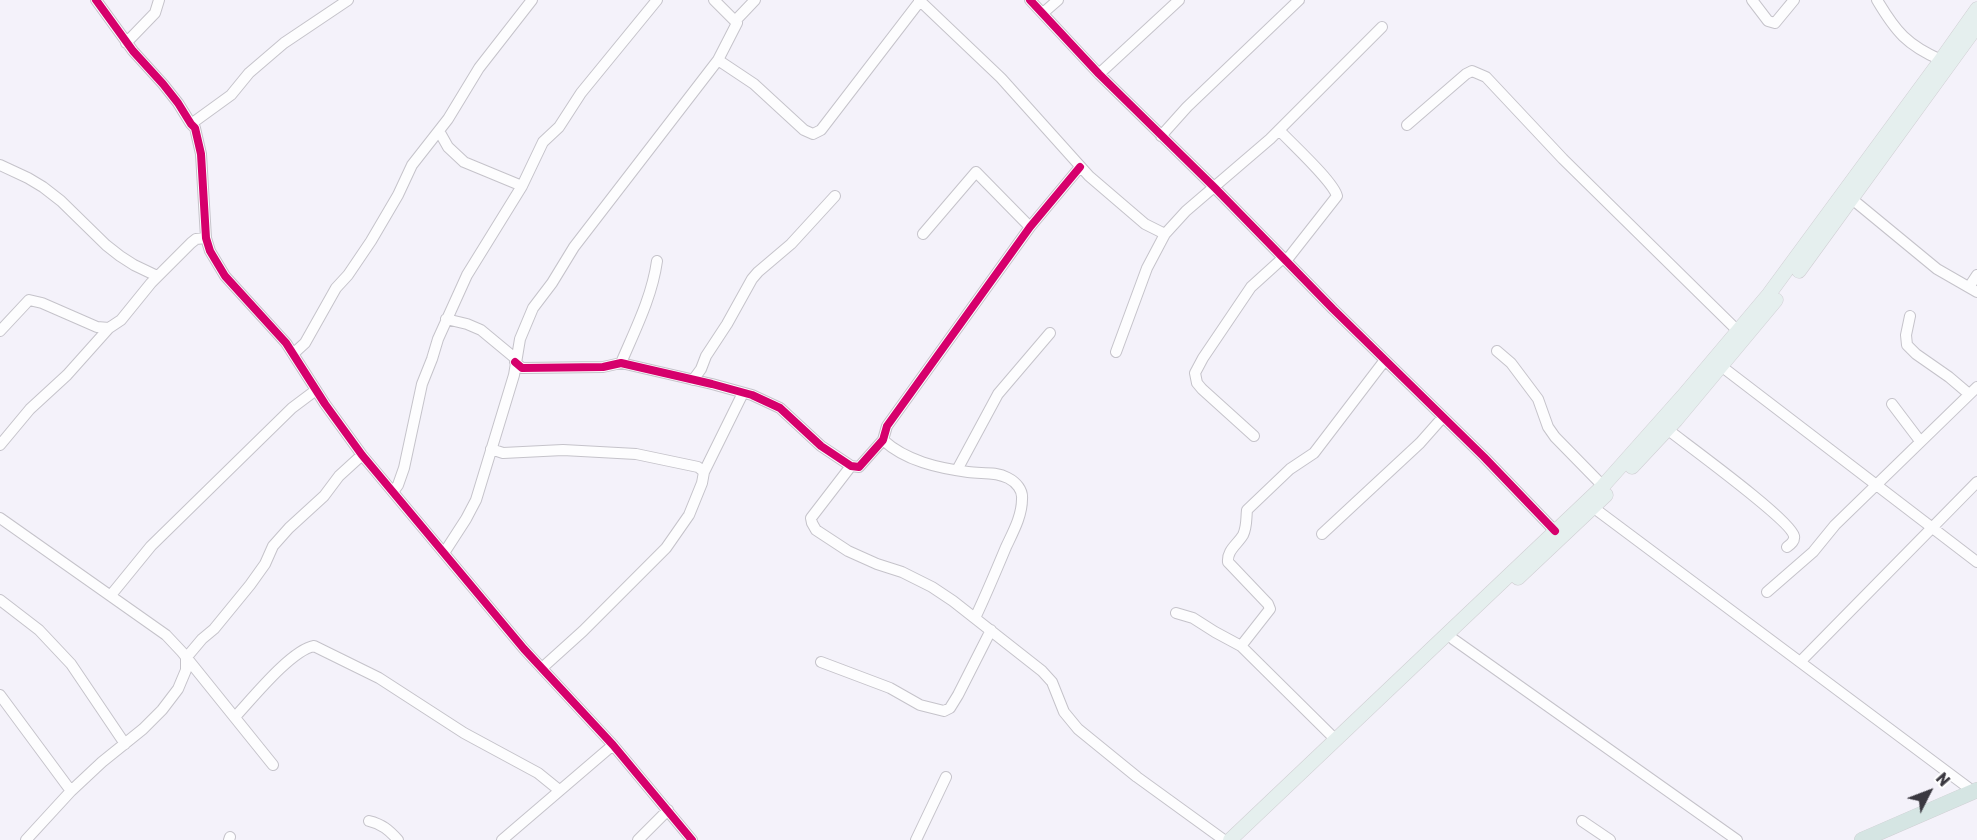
<!DOCTYPE html>
<style>
body{margin:0}
#map{position:relative;width:1977px;height:840px;overflow:hidden;background:#f4f2fa;font-family:Rubik,sans-serif}
canvas{display:block}
.north{position:absolute;left:1899px;top:762px;width:60px;height:60px;-webkit-text-stroke:4px #fff;paint-order:stroke;rotate:48deg;font-size:16px;font-weight:700;line-height:24px;text-align:center;color:#3a3840}
.north::after{content:'';display:block;margin:auto;width:21px;height:27px;background:#3a3840;clip-path:polygon(50% 0,100% 100%,50% 72%,0 100%)}
</style>
<div id="map">
<canvas width="1977" height="840"></canvas>
<div class="north">N</div>
</div>
<script>
const ctx = document.querySelector('canvas').getContext('2d');
ctx.lineJoin = 'round';
function stroke(path, color, width, dash) { ctx.strokeStyle = color; ctx.lineWidth = width; ctx.lineCap = dash ? 'butt' : 'round'; ctx.setLineDash(dash || []); ctx.stroke(path); }
const minor = new Path2D(`
 M96 0 133 51 163 84 178 103 191 124 195 128 201 154 206 238 210 251 225 276 286 343 325 404 362 455 524 649 613 745 692 840
 M714 0 737 23 718 60 754 84 804 130 813 134 821 130 920 1
 M919 0 1001 78 1089 176 1145 224 1165 234 1186 211 1270 139 1382 27
 M1030 0 1099 74 1215 188 1333 309 1484 457 1555 531
 M1752 0 1768 21 1775 23 1794 0
 M1877 0C1896 32 1907 45 1941 60
 M1043 13 1058 0
 M736 20 755 0
 M126 43 155 13 159 0
 M1099 74 1179 0
 M191 124 231 95 249 73 284 43 348 0
 M1407 125 1466 74 1472 71 1486 77 1563 159 1743 336
 M1279 130C1292 144 1333 181 1337 196L1286 261
 M439 131 448 147 464 162 522 186
 M1161 136 1187 107 1299 0
 M0 165 28 178 43 187 61 201 106 245 120 256 134 265 157 276
 M1852 199 1937 269 1977 292
 M923 234 976 172 1030 227
 M1969 287 1977 275
 M1910 316 1906 335 1907 345 1916 354 1949 377 1969 394
 M446 319 467 324 481 330 516 359
 M0 331 29 300 42 303 97 327 109 328 121 320 151 283 191 243 196 239 206 238
 M1497 351 1511 363 1538 399 1548 427 1555 437 1603 486
 M1116 352 1147 268 1165 234
 M293 354 305 343 336 288 348 275 371 241 398 195 412 165 448 119 479 68 532 0
 M515 362 522 368 603 367 621 363 712 384 752 395 780 408 821 446 851 466 859 467 883 440 887 426 1030 227 1080 167
 M621 363C635 330 652 297 657 261
 M1721 366 1977 562
 M693 380 701 369 706 356 727 324 752 279 758 272 791 244 835 196
 M1892 404 1920 441
 M1667 429C1686 444 1791 520 1794 536 1795 541 1791 544 1787 547
 M1254 436 1202 389 1197 383 1195 373 1203 358 1251 287 1283 258
 M883 440C906 461 938 468 968 472 981 474 995 471 1008 478 1016 482 1023 490 1022 499 1022 516 1013 532 1006 547 996 571 986 595 975 618
 M0 445 30 409 67 375 109 328
 M491 449 503 453 563 450 636 454 698 467 704 472 702 483 689 515 666 548 583 631 542 668
 M851 466 811 518 812 523 816 530 848 551 877 564 902 572 932 587 953 601 1042 671 1052 682 1064 712 1078 729 1137 777 1224 840
 M957 470 998 394 1050 333
 M704 472 743 393
 M393 492 398 485 404 468 422 384 432 359 438 339 467 275 522 186 543 142 559 127 581 93 657 0
 M1588 502 1594 508 1974 792
 M0 518 166 635 182 652 273 765
 M1322 534 1420 443 1443 417
 M444 553 466 519 476 500 514 375 520 339 533 308 552 283 574 247 718 60
 M1767 592 1813 552 1835 525 1977 387
 M111 595 151 546 292 408 316 390
 M0 600 39 630 71 664 125 744
 M1176 613 1193 618 1215 632 1241 646 1336 740
 M1453 639 1737 840
 M1241 646 1270 609 1268 604 1228 562C1227 550 1237 545 1243 535 1247 527 1246 519 1247 510L1290 469 1314 453 1385 360
 M821 662 890 688 920 705 944 711 950 708 958 695 991 630
 M1800 662 1977 482
 M0 695 71 791
 M235 717C251 700 291 650 314 646L379 678 464 733 538 773 559 790
 M369 821C382 824 389 830 398 840
 M1582 821 1610 840
 M26 840 71 791 102 762 143 729 162 710 178 689 186 670V658L202 639 214 629 250 585 265 564 273 546 289 528 324 496 339 476 362 455
 M229 840 230 837
 M502 840 613 745
 M638 840 668 810
 M916 840 946 777`);
const major = new Path2D(`
 M1799 271 1977 26
 M1632 467 1676 420 1776 300
 M1518 578 1606 495
 M1230 840 1603 486 1683 396 1769 294 1941 60 1977 9`);
const highway = new Path2D(`
 M1862 840 1977 790`);
stroke(minor, '#c5c3ca', 12);
stroke(major, '#d0cfd3', 15);
stroke(highway, '#d0cfd3', 16);
stroke(minor, '#fdfdfe', 10);
stroke(major, '#e5efee', 14);
stroke(highway, '#d5e5e3', 15);
stroke(new Path2D(`
 M96 0 133 51 163 84 178 103 191 124 195 128 201 154 206 238 210 251 225 276 286 343 325 404 362 455 524 649 613 745 692 840
 M1030 0 1099 74 1215 188 1333 309 1484 457 1555 531
 M515 362 522 368 603 367 621 363 712 384 752 395 780 408 821 446 851 466 859 467 883 440 887 426 1030 227 1080 167`), '#d6006c', 8);
</script>
